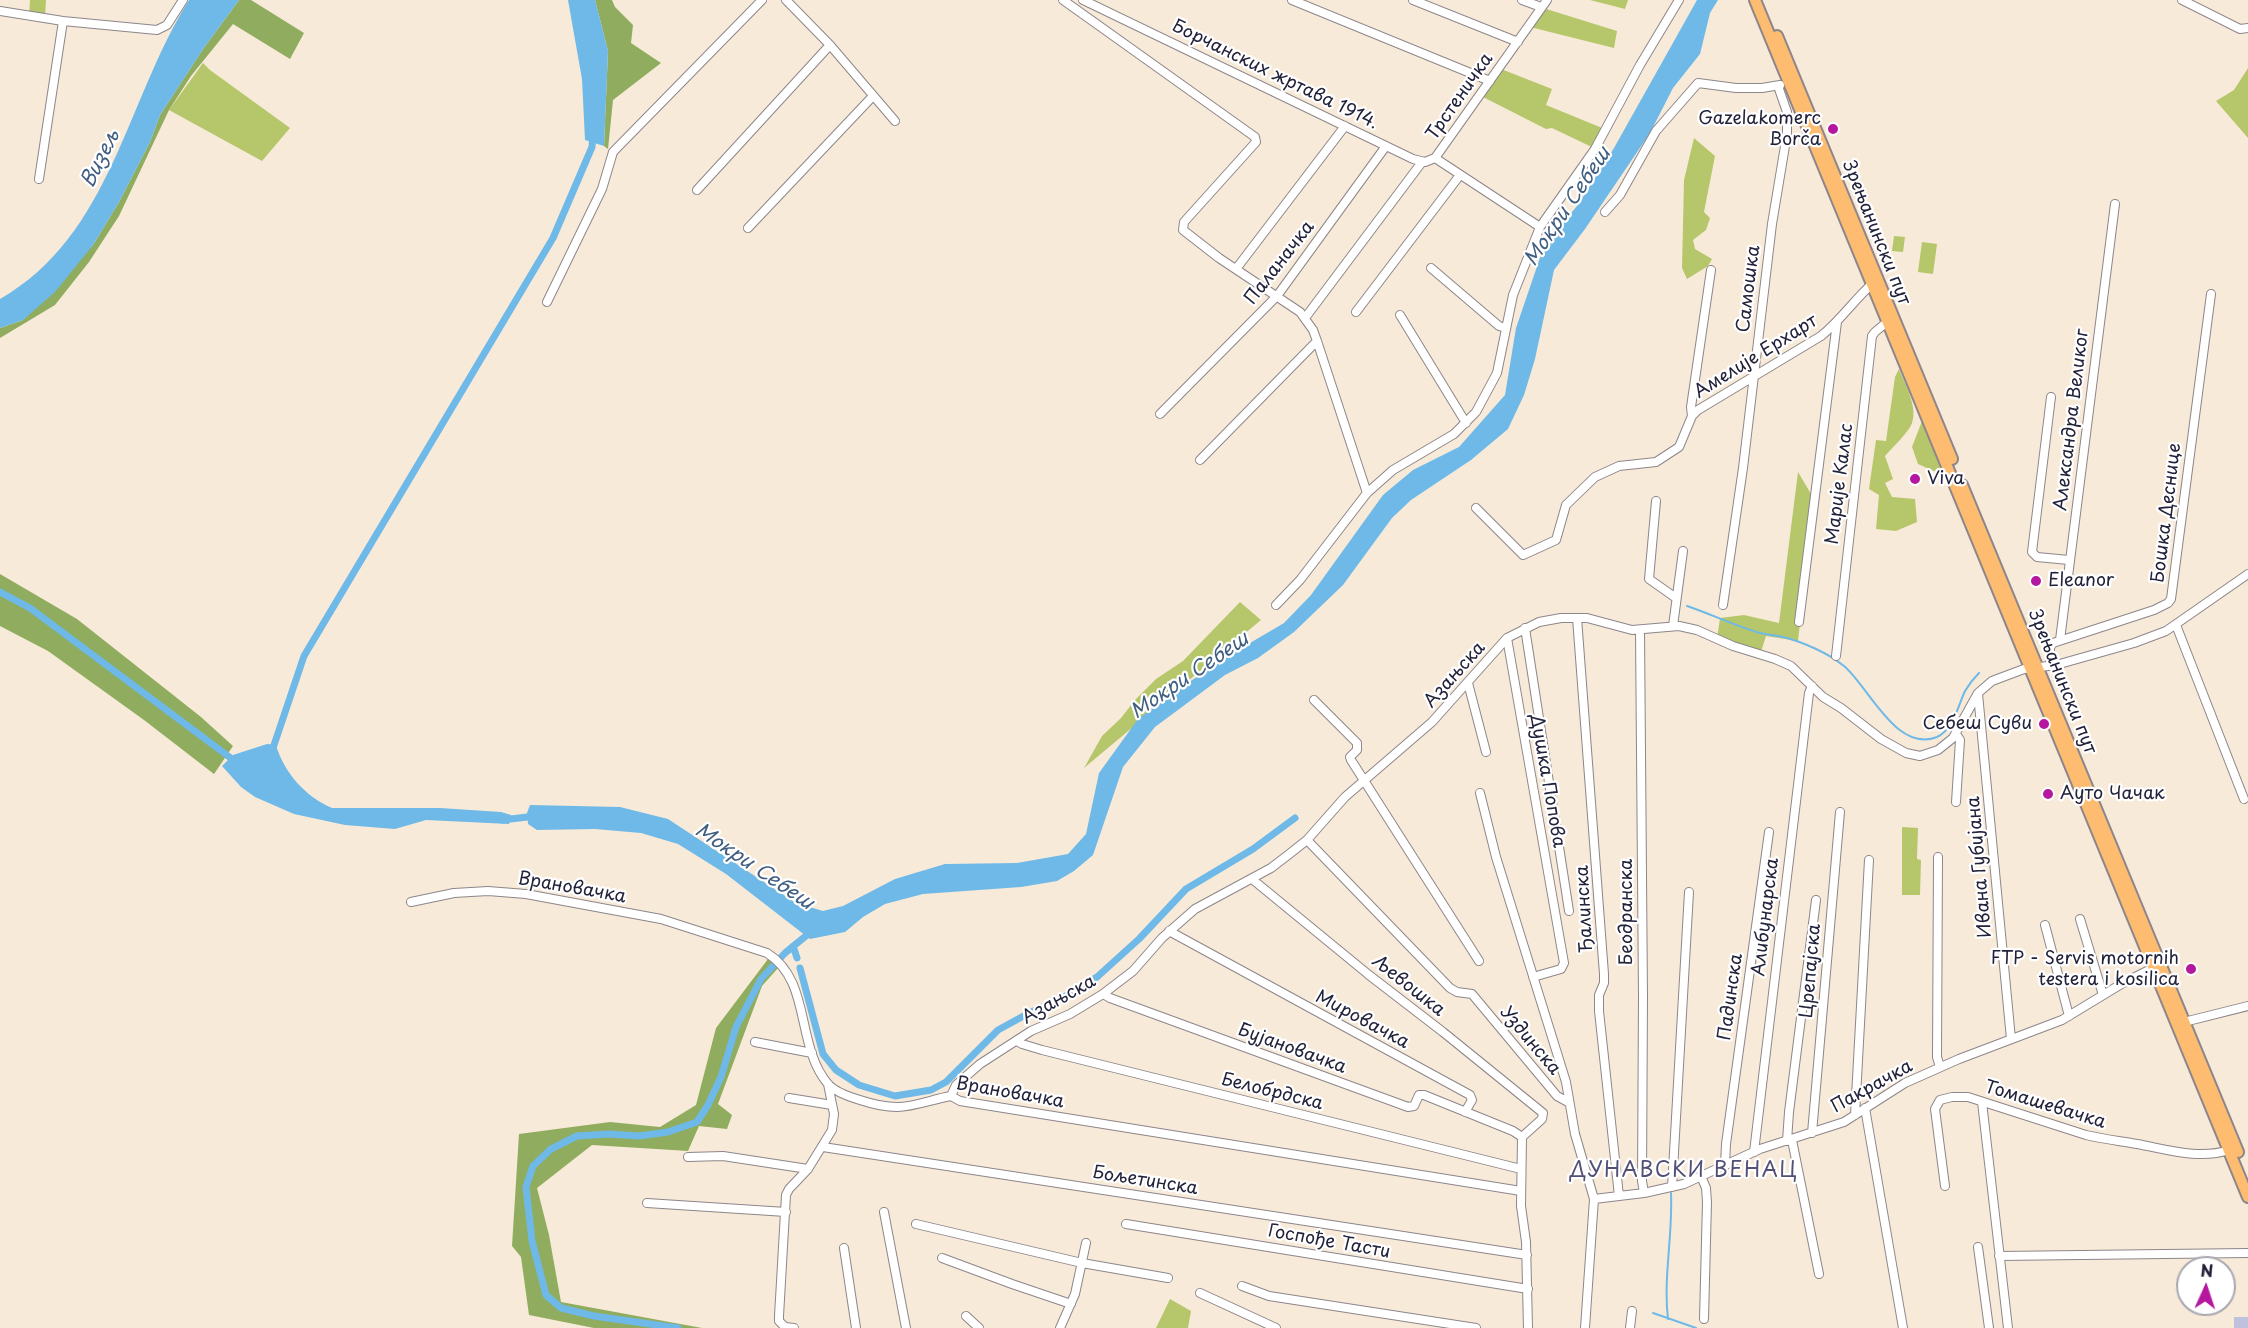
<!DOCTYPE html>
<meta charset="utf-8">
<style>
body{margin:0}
#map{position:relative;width:2248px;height:1328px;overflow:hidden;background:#f8ead9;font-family:"Playpen Sans",sans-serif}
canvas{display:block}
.north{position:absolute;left:2176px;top:1256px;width:60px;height:60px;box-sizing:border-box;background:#fff;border:2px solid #a7a7b1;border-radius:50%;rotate:3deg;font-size:16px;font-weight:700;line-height:24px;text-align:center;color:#22223b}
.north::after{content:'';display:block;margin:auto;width:21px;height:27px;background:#b5179e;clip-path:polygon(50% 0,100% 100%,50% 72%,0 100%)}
</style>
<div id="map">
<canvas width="2248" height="1328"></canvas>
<div class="north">N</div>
</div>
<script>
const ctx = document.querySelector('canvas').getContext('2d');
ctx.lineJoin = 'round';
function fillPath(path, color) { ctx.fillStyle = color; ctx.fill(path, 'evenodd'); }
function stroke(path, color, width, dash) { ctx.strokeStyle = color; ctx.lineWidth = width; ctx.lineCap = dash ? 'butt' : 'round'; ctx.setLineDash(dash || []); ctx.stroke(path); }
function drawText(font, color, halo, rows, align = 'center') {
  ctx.font = font + ' "Playpen Sans",sans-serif'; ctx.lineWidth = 4.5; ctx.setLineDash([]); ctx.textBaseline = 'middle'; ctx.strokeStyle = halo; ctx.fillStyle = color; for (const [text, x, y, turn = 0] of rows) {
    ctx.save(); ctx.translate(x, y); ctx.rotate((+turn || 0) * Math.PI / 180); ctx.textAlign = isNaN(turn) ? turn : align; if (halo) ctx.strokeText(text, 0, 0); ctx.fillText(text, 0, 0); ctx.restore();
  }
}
fillPath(new Path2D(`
 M2234 1317H2248V1328H2234Z`), '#bfc2dd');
fillPath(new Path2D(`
 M30 0H46L45 18 29 16Z
 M1590 0H1628L1625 9Z
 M1543 8 1617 31 1614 48 1530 27Z
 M203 63 210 70 290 128 262 161 169 110Z
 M2248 68V138L2216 101 2234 90Z
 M1501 69 1552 89 1546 105 1607 130 1596 149 1552 128 1546 129 1481 96Z
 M1694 138 1715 156 1704 212 1710 218 1706 230 1693 240 1695 249 1712 259 1708 266 1687 279 1682 268 1684 180Z
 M1894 236 1905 237 1903 252 1892 251Z
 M1922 242 1937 244 1933 274 1918 272Z
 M1899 369C1905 384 1918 407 1912 423 1909 432 1892 448 1885 456L1893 479 1885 483 1892 497 1915 499 1917 522 1896 531 1876 529 1879 495 1869 489 1876 440 1886 441 1895 377Z
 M1922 421 1943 475 1918 464 1912 447Z
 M1798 472 1814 499 1798 641 1766 636 1760 655 1717 639 1720 618 1744 615 1779 623Z
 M1240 602 1261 620 1084 768 1102 736 1121 718 1135 700 1156 679 1183 661Z
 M1902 827 1918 828 1917 859 1921 860 1920 895H1902Z
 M1170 1299 1191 1311 1188 1328H1156Z`), '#b5c76a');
fillPath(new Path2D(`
 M239 0H251L304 33 290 59 233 24 191 76 169 110 119 216 89 262 55 305 0 338V328L23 320 93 245 119 202 150 142 160 115 203 49Z
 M595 0H612L615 7 633 25 631 43 661 63 613 100 608 149 604 146 608 51Z
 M0 574 77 619 201 717 233 746 214 774 144 720 48 651 0 626Z
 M768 959 778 968 762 986 718 1104 732 1115 727 1129 699 1126 688 1151 592 1145 537 1188 549 1235 561 1302 702 1328H594L529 1315 521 1257 512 1246 519 1134 610 1122 660 1127 696 1105 716 1028Z`), '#90ac5e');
fillPath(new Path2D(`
 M189 0H239L203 49 160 115 150 142 119 202 93 245 55 292 23 320 0 328V299C111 236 126 100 189 0Z
 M568 0H595L608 51 604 146 585 140 582 79Z
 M1697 0H1718L1710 13 1700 54 1673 88 1650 133 1585 229 1554 270 1535 359 1524 395 1508 429 1471 460 1411 500 1392 518 1343 585 1294 632 1258 658 1225 675 1155 727 1123 767 1093 855 1074 871 1057 881 1021 887 923 894 885 904 863 917 845 932 810 939 726 874 678 844 641 833 595 829 537 830 528 824 527 813 530 805 620 807 668 819 796 903 823 911 843 906 895 879 945 864 1017 863 1068 854 1086 834 1099 773 1138 719 1216 663 1284 623 1311 595 1383 495 1413 470 1459 447 1505 395 1516 328 1544 246 1577 206 1614 148Z
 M267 744 276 745C284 773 306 797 332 808H440L501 812 511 815 509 824 426 820 395 829 345 825 294 814 255 797 241 787 222 766 233 755Z`), '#6eb9e7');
stroke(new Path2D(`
 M1687 606C1711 614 1735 626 1760 633 1768 635 1775 635 1783 637 1803 642 1828 653 1844 666 1869 687 1896 753 1937 737 1953 730 1958 706 1965 691 1969 684 1973 679 1979 673
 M1653 1313 1696 1328
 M1668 1319C1663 1277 1673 1236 1671 1193`), '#6eb9e7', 2);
stroke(new Path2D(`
 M0 592 30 608 236 762
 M272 751 304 656 553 238 592 147 593 133
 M502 820 536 816
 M793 946 797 958
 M800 968 823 1054 836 1070 859 1085 895 1096 931 1090 946 1082 998 1030 1029 1013 1059 1000 1097 977 1139 939 1186 889 1253 849 1295 818
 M678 1328 594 1316 561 1308 546 1295 532 1241 526 1187 533 1166 551 1149 577 1136 609 1134 639 1136 668 1132 697 1122 708 1105 721 1077 736 1027 761 979 785 953 807 935 809 930`), '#6eb9e7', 7);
const minor = new Path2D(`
 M786 0 830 45 895 121
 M1063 0 1255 137 1256 142 1184 222 1183 230 1219 258 1300 312 1313 330 1317 341 1367 493
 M1083 0 1413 159 1425 162 1435 158 1547 0
 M1292 0 1490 81
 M1413 0 1518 42
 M1522 0 1541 7
 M2182 0 2240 29 2248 28
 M0 11 63 21 157 30 167 25 183 0
 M1435 158 1540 227
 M39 179 63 21
 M697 190 830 45
 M1605 212 1620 195 1656 131 1698 83 1736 88H1762L1780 85
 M748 228 873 96
 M1431 268 1499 326 1506 328
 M1236 269 1345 126
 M547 302 602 189 613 152 762 0
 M1356 312 1460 175
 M1400 315 1466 423
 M1305 318 1422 162
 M2051 397 2032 552 2037 557 2069 560
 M1160 414 1277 296 1386 146
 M1692 416 1691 407 1711 270
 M1200 460 1317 341
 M1656 501 1649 579 1676 598
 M1476 508 1523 555 1556 540 1566 505 1595 477 1619 466 1656 462 1679 447 1692 416 1698 410 1821 336C1840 321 1854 300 1872 284
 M1276 605 1300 580 1367 493 1393 470 1454 434 1476 412 1497 373 1513 295 1540 227 1595 149 1640 65 1679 0
 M1723 605 1743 468 1772 224 1787 134V112L1778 86
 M1577 618 1604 974V983L1599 995V1011L1619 1196
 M1799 622 1837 322
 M2176 625 2244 799
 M1673 626 1683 551
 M1525 628 1569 911
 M1640 630 1643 997 1642 1181 1644 1193
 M1507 638 1564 963 1561 969 1533 977
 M2060 640 2115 204
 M1836 656 1872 336 1875 332 1887 322
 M2050 666V647L2053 643 2154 610 2168 603 2171 599 2211 294
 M1468 683 1486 752
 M1978 694 2011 1039
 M1314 700 1357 743V750L1350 757 1351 760 1479 961
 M1480 793 1496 857 1566 1082 1575 1134 1594 1199 1585 1328
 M1956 802 1960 740 1956 734
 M1307 840 1450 988 1457 992 1472 994 1557 1096 1568 1102
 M1938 857 1937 1057 1940 1067
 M1252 879 1369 975 1443 1032 1543 1113 1542 1119 1522 1137 1521 1206 1526 1242 1528 1328
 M411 902 454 893 488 891 526 894 661 919 767 953C812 981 795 1045 828 1084 835 1092 850 1097 860 1100 872 1104 885 1107 897 1107 914 1107 933 1099 951 1096L960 1101 1521 1191
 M2080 919 2103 995
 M2045 925 2069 1016
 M1169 931 1470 1095 1472 1100 1465 1112
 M1103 994 1110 998 1408 1107 1414 1106 1419 1095H1424L1513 1131 1522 1137
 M2184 1022 2248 1006
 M1017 1041 1022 1044 1042 1050 1521 1169
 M755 1042 812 1053
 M951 1096 956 1085 980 1064 1031 1031 1070 1014 1103 994 1133 971 1162 938 1195 909 1271 868 1288 855 1307 840 1345 797 1432 722 1507 638 1539 622 1561 618H1587L1632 630 1679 626 1697 630 1733 646 1775 659 1791 666 1823 697 1841 708 1881 739 1906 753 1920 756 1938 750 1953 738 1978 693 1992 681 2024 669 2056 665 2134 643 2166 631 2248 574
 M789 1098 832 1105
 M1982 1102 2008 1328
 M1865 1108 1903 1328
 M1855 1115 1869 860
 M1812 1133 1840 812
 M1792 1140 1819 1274
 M1787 1141 1789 1112 1816 900
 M823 1147 1527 1255
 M1754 1152 1809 693 1812 686
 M688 1157 723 1156 808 1169
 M1725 1165 1726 1144 1769 832
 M1701 1176 1706 1188 1707 1202 1704 1319
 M1945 1186 1935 1109 1940 1100 1952 1097H1968L2086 1135C2103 1139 2120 1141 2137 1144 2166 1149 2199 1160 2229 1150
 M1672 1187 1689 892
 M1594 1199 1644 1193 1684 1184 1760 1149 1844 1122 1905 1083 1959 1059 2062 1020 2123 983 2153 968
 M647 1203 786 1212
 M884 1212 906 1328
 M916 1224 1082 1263 1168 1278
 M1126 1224 1528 1289
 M1978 1247 1989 1328
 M844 1248 856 1328
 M1999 1256 2248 1253
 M942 1258 1012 1284 1071 1304
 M1242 1286 1269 1296 1476 1328
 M1200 1293 1276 1328
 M966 1316 979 1328
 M794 1328 785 1327 779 1321V1316L786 1195 789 1189 808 1169 832 1130 834 1114 828 1084
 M1060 1328 1075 1294 1086 1243
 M1630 1328 1632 1311`);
const major = new Path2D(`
 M1755 0 2248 1197
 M1777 36 1952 459
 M1962 485 2238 1152`);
stroke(minor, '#8d868a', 10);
stroke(major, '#8d868a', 14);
stroke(minor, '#fff', 8);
stroke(major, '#febc70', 10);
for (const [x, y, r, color] of [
 [1833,129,6,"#b5179e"],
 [1915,479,6,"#b5179e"],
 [2036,581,6,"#b5179e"],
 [2044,724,6,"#b5179e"],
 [2048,794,6,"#b5179e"],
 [2191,969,6,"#b5179e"]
]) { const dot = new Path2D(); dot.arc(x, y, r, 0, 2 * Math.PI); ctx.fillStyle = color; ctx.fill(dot); stroke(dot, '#fff', 2); }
drawText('18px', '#22223b', '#fff', [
 ["Борчанских жртава 1914.",1275,75,26],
 ["Трстеничка",1460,97,-55],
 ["Зрењанински пут",1876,233,68],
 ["Паланачка",1280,263,-52],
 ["Самошка",1749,289,-83],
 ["Амелије Ерхарт",1756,357,-32],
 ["Александра Великог",2072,420,-83],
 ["Марије Калас",1840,484,-83],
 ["Бошка Деснице",2167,513,-83],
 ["Азањска",1455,675,-48],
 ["Зрењанински пут",2062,682,68],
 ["Душка Попова",1547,781,80],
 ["Ивана Губијана",1980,867,-95],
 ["Врановачка",572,888,10],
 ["Ђалинска",1585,909,-93],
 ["Беодранска",1627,912,-90],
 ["Алибунарска",1766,917,-83],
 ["Црепајска",1811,971,-85],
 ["Љевошка",1408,986,38],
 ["Падинска",1731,997,-82],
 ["Азањска",1059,1000,-29],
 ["Мировачка",1362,1020,28],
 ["Уздинска",1530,1041,50],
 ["Бујановачка",1292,1049,20],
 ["Пакрачка",1872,1087,-29],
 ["Белобрдска",1272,1092,14],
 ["Врановачка",1010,1093,10],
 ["Томашевачка",2045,1105,17],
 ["Бољетинска",1145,1181,9],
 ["Госпође Тасти",1329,1242,10]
]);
drawText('18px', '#22223b', '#fff', [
 ["Gazelakomerc",1821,119],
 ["Borča",1821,140],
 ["Viva",1927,479,"left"],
 ["Eleanor",2048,581,"left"],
 ["Себеш Суви",2032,724],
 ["Ауто Чачак",2060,794,"left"],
 ["FTP - Servis motornih",2179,959],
 ["testera i kosilica",2179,980]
], 'right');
drawText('italic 20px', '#405e80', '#fff', [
 ["Визељ",101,159,-63],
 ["Мокри Себеш",1568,207,-56],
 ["Мокри Себеш",1190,676,-34],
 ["Мокри Себеш",754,867,34]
]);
ctx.letterSpacing = '1.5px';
drawText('21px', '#535077', '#fff', [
 ["ДУНАВСКИ ВЕНАЦ",1684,1171]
]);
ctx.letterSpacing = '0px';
</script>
